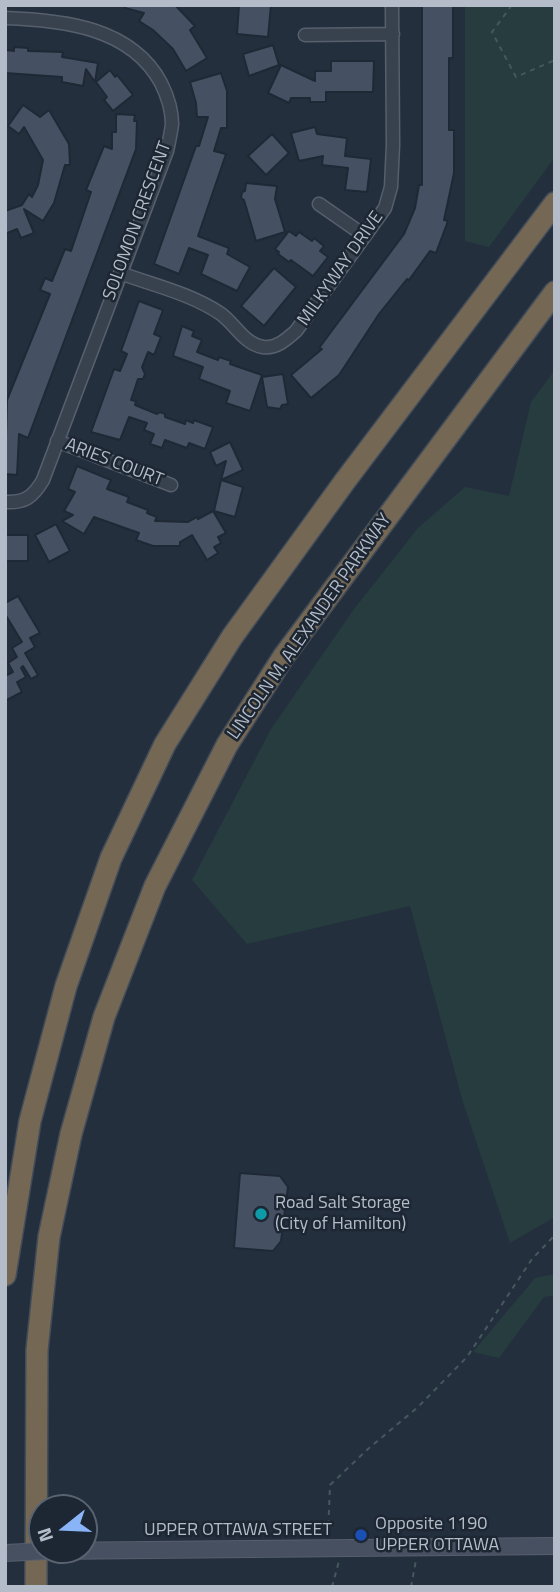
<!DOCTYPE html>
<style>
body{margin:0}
#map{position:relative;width:560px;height:1592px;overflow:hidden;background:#242f3e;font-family:"Titillium Web",sans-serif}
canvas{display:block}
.frame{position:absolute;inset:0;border:7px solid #b4bcc9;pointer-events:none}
.north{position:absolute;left:28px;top:1494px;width:70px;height:70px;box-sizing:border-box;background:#1d2633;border:2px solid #59626f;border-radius:50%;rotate:252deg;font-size:19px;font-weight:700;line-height:28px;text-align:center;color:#b4bcc9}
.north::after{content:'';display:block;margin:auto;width:24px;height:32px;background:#8ab4f8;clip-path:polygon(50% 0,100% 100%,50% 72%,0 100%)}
</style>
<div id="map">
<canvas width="560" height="1592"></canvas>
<div class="frame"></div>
<div class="north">N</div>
</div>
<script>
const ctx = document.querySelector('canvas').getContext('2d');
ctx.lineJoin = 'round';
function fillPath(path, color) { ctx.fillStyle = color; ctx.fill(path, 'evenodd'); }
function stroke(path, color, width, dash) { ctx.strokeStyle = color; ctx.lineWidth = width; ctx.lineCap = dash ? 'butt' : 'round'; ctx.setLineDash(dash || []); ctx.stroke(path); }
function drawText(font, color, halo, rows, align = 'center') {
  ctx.font = font + ' "Titillium Web",sans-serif'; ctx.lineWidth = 5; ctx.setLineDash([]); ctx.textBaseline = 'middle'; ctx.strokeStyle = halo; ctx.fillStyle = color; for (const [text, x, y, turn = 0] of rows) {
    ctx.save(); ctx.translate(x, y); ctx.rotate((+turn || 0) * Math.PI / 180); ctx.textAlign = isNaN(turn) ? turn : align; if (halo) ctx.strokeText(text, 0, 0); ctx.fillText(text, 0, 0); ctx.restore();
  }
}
fillPath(new Path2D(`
 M465 5H555V157L489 247 465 241Z
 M555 370V1217L510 1243 463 1102 410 906 247 944 192 880 271 729 354 609 418 528 465 487 509 496 531 402Z
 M555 1274V1295L544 1297 499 1358 473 1352 535 1278Z`), '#263c3f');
const building = new Path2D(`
 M125 5H175L195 26 190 30 207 58 186 71 173 49 153 30 139 21 144 13 125 8Z
 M239 5H271L268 37 237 34Z
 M422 5H453V58H449V130H454V173L444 220 448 221 436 253 430 251 409 280 407 279 379 314 339 375 311 398 291 375 322 349 319 348 404 234 415 208 419 185H422Z
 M273 45 279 65 249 76 243 54Z
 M14 47 28 48V51L63 52 62 57 98 63 95 82 86 69 83 86 62 82V77L5 73 6 50 14 51Z
 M331 61H374L373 92H326V102H310V98H291L289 103 268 93 281 65 315 81V71H331Z
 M110 70 115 77 117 75 133 95 113 111 104 100 107 97 96 82Z
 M221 73 227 91V128H221L214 151 226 154 198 236 229 248 227 254 250 267 237 291 201 274 208 255 189 248 179 274 154 264 196 146H199L208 117H197L196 103 190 82Z
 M23 105 40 117 49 110 69 144 70 165H65L54 203 43 221 24 209 34 233 21 238 17 229 5 234V211L22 205 29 194 32 197 38 185 43 160 24 127 19 134 8 126Z
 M116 114 135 115 134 121H137L136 149 28 438 19 434 17 475 5 474 7 400 50 294 40 290 45 278 52 281 65 249 71 251 91 192 86 190 104 146 112 149V132H116Z
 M315 127 317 134 347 138 345 156 371 159 367 192 345 190 348 168 322 165 323 156 299 161 291 133Z
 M272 134 289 153 266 175 248 156Z
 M246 183 277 186 275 199 285 232 256 241 244 200 241 198 242 192 245 191Z
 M289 231 296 236 299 232 312 241 314 238 324 246 320 251 328 257 313 276 291 260 289 262 278 254 279 252 275 249Z
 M274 268 296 287 264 326 241 306Z
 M139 301 163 310 154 334 161 337 154 355 148 352 142 367 145 374 143 379H138L131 400 136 401 135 405 157 414 160 412 165 414V417L185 424 186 420 193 423 194 420 213 427 205 449 189 443 187 448 165 440 162 448 150 444 154 434 144 430 147 423 129 417 120 440 91 432 114 369 120 371 127 354 121 351Z
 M182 326 194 331 192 336 202 340 197 352 218 360 219 357 231 361 230 364 262 375 250 411 226 403 230 391 199 379 203 367 173 356Z
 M283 374 288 404 282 405 280 409 267 407 262 377Z
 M230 442 243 470 221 480 226 461 216 466 210 452Z
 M77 466 111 480 107 489 129 497 127 502 148 510 147 513 157 517 155 521 188 522 197 517 198 519 213 511 226 533 218 537 221 543 214 547 218 553 207 560 192 535 180 542V546H153L136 540 139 533 94 517 84 534 62 521 73 515 64 511 75 492 68 489Z
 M221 480 243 487 235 517 214 511Z
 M56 524 70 551 49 562 35 535Z
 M5 535H28V561H5Z
 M18 596 40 633 30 638 35 647 25 653 38 675 31 679 23 666 21 668 26 677 17 682 22 692 5 701V676L13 672 8 663 17 657 12 648 22 642 5 614V603Z
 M240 1173 280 1176 288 1187 281 1241 273 1251 234 1248Z`);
fillPath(building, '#455162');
stroke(building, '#1f2835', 2);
const minor = new Path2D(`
 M5 18C62 20 131 27 161 83 167 95 172 110 172 124 171 133 169 142 167 151L43 480C33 497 25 503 5 502
 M305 35 393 34
 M319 204 365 236
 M120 273C153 285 192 294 221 314 235 324 244 344 263 347 276 349 287 339 296 331L385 208 391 187 393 145 392 5
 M57 441 171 485`);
const secondary = new Path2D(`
 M47 1551 555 1546`);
const motorway = new Path2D(`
 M5 1275 30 1121 66 986 111 858 165 744 232 637 345 481 555 203
 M36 1587 37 1350 49 1237 71 1134 104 1017 155 886 227 745 284 656 555 292`);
stroke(minor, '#565f6c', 15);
stroke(secondary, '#565f6c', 18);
stroke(motorway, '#434c59', 24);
stroke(new Path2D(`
 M512 5 492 32 516 77 555 60
 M328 1535 330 1485 368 1449 418 1407 467 1357 532 1259 555 1235
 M332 1587 339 1561
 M411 1587 416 1560`), '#44595c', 2, [5, 5]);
stroke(minor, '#38414e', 12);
stroke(secondary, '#465061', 16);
stroke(motorway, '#746855', 21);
const secondaryBridge = new Path2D(`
 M5 1553 47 1551`);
stroke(secondaryBridge, '#565f6c', 18, []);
stroke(secondaryBridge, '#465061', 16);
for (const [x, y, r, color] of [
 [261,1214,7,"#0f9aa8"],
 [361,1535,7,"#1a4fb4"]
]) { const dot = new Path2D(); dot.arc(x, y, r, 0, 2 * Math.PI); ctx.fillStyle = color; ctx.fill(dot); stroke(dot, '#1d2633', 2.5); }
drawText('18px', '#b4bcc9', '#1d2633', [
 ["SOLOMON CRESCENT",138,221,-70],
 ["MILKYWAY DRIVE",341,269,-55],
 ["ARIES COURT",114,463,21],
 ["LINCOLN M. ALEXANDER PARKWAY",310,627,-55],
 ["UPPER OTTAWA STREET",238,1531]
]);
drawText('18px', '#b4bcc9', '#1d2633', [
 ["Road Salt Storage",275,1204],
 ["(City of Hamilton)",275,1225],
 ["Opposite 1190",375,1525],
 ["UPPER OTTAWA",375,1546]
], 'left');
</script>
